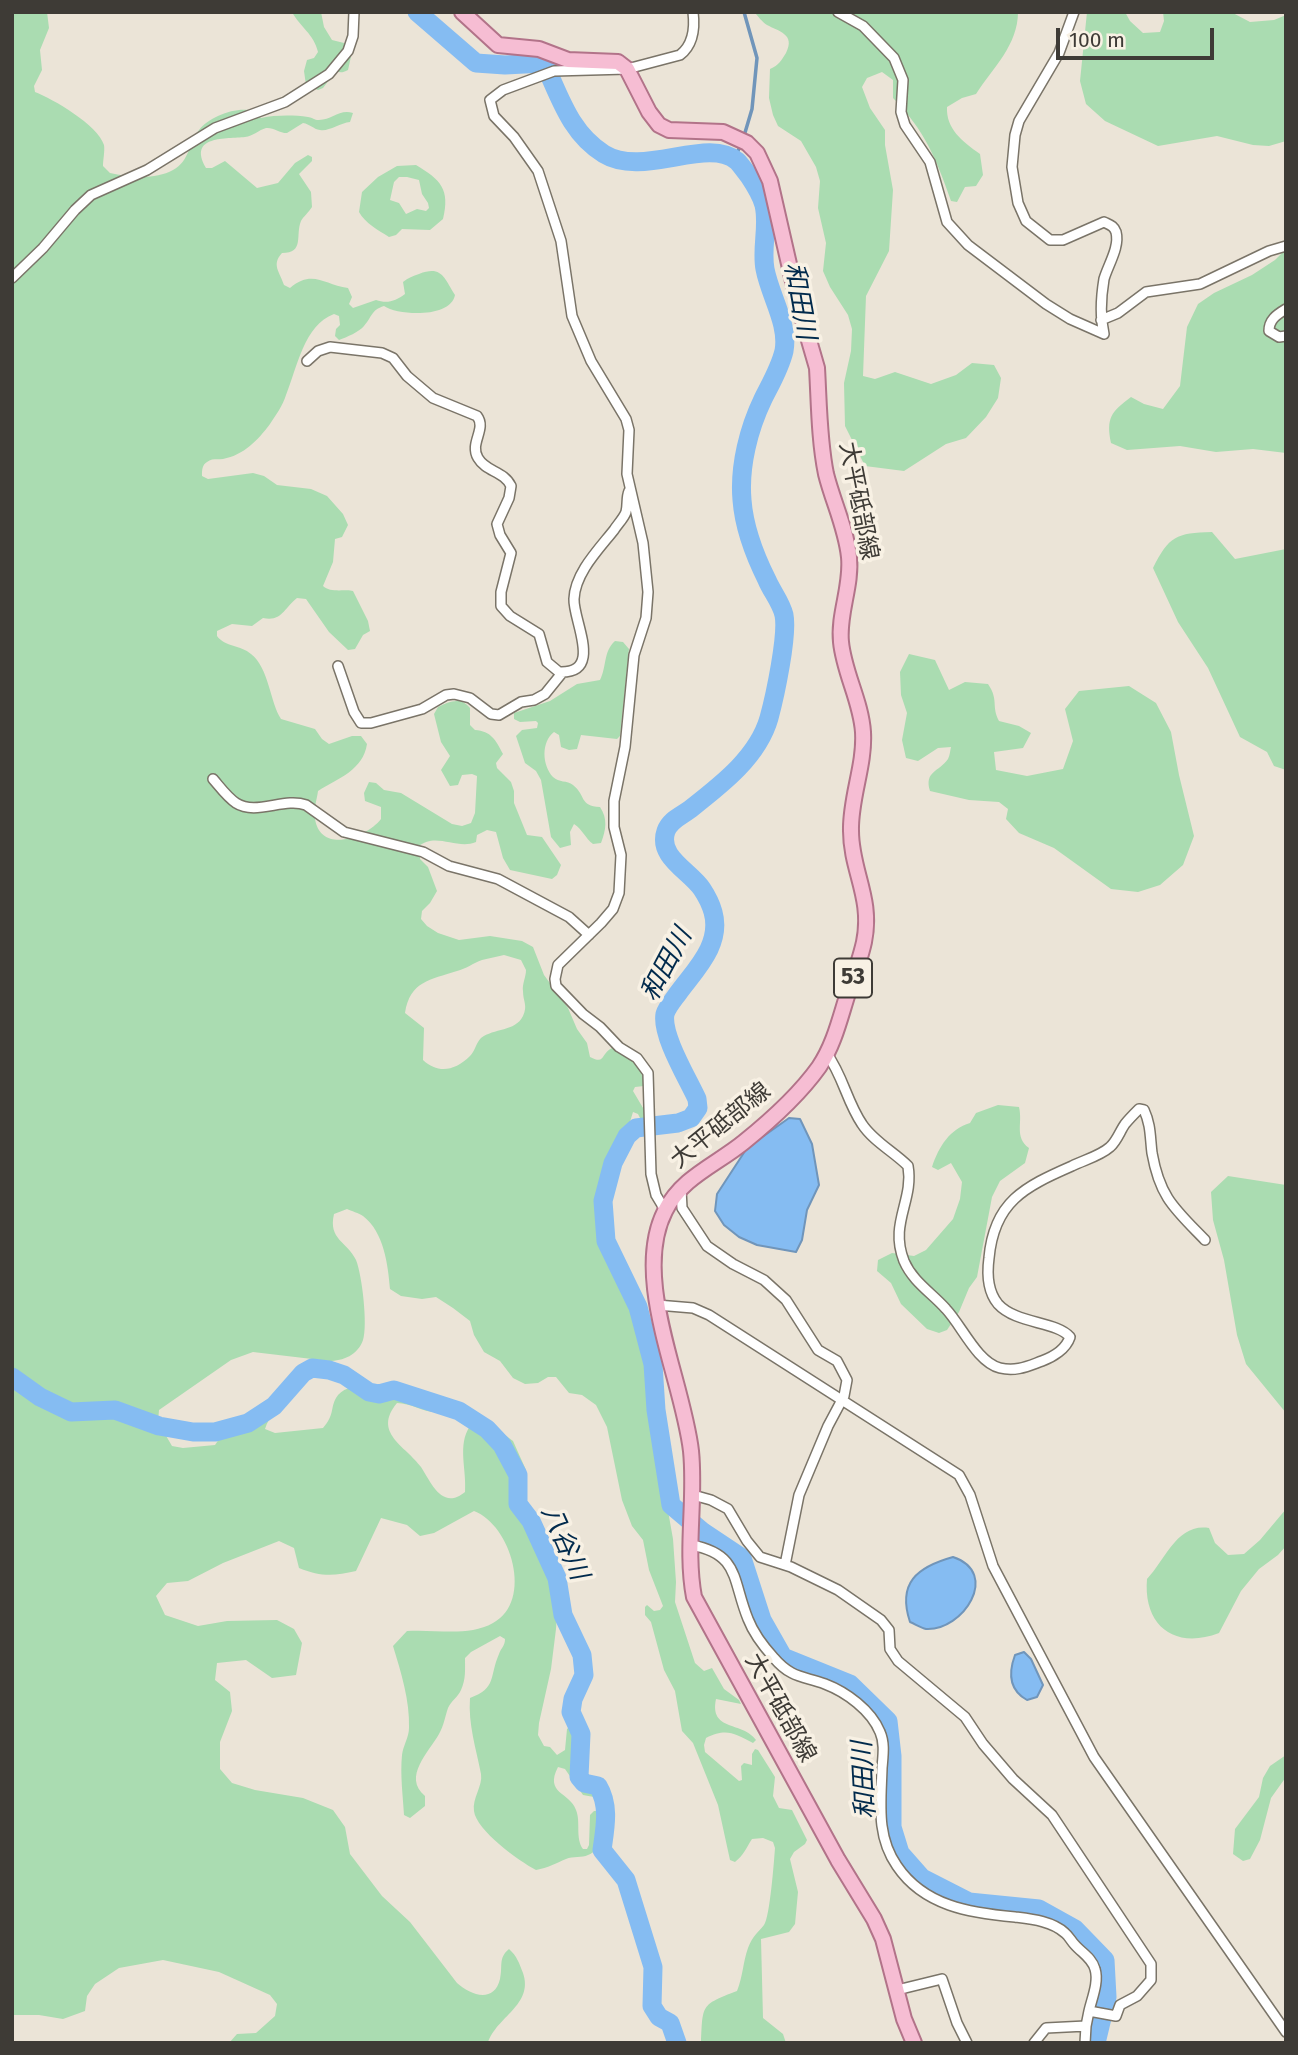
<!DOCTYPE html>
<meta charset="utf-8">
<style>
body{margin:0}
#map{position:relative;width:1298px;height:2055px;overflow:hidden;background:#ebe4d7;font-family:"Fira Sans",sans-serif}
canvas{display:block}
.frame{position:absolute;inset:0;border:14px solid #3e3b36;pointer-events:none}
.scale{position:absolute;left:1056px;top:28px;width:158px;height:32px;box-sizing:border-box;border:4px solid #3e3b36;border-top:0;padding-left:9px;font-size:21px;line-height:24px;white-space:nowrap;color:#3e3b36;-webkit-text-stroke:5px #f8f1e4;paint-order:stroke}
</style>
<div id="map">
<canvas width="1298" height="2055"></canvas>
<div class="frame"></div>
<div class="scale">100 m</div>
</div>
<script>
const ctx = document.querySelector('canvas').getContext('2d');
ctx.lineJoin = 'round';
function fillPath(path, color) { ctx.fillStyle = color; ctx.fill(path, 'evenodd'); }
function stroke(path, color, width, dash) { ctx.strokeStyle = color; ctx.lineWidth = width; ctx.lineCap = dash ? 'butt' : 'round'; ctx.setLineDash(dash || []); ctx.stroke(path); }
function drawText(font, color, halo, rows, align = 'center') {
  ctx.font = font + ' "Fira Sans","Noto Sans JP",sans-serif'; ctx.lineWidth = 7; ctx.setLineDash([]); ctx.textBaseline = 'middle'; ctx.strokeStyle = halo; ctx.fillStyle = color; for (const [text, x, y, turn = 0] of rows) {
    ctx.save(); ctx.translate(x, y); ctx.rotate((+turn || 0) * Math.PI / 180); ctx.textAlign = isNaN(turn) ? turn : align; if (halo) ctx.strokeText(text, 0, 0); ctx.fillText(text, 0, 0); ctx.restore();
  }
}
fillPath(new Path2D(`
 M12 12H47L49 28 40 50 42 70 34 86 35 92C53 99 98 125 104 145 105 151 103 160 103 166L110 173C129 177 155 180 173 170 190 161 189 142 199 130 208 118 232 108 248 110 252 111 257 116 261 118 276 115 293 115 308 117 315 118 313 120 319 120 332 120 339 109 353 113L350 122C340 123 328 132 320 130 313 129 310 124 303 123L287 133C279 133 273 127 266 128 259 130 253 136 245 137 227 139 187 135 206 168H212L225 161 257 188 278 183 295 163 308 155 312 157V161L299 174 311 192 312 207C309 212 303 217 301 221 295 235 305 253 282 253 271 265 280 272 284 285L290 288C313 269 324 285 348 288L352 297 349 304 353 308 376 300C387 304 396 301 405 294L403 282C408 278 413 276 419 274 442 265 444 278 455 295 451 318 399 316 384 306 371 310 372 317 364 326 359 332 347 337 339 340L335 336 336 329 340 325 339 316 334 314C304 325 297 368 286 395 283 405 276 415 270 424 258 440 244 455 223 459 217 460 212 458 207 462 202 465 202 470 202 476L208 479 253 473 264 476 277 485 311 489 327 496 343 514 348 525 342 537 335 539 333 562 323 586C330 593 343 589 353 591L368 621 370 631 363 635 355 649 348 650 329 632 306 599 297 598C284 608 282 622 263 618L252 626 232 624 217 631V636C225 647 241 645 251 654 269 668 270 702 281 719L315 729 322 739 329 744 352 736H361L367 744C363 770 339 778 318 791 317 799 313 811 315 819 321 855 367 837 381 819V807L365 801 364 793 369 782 376 783 384 790 401 793 452 824 462 826 471 823 475 813 477 776 472 774 462 775 458 785 450 786 441 770 450 756 441 742 434 714 438 707C450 701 461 697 470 708V725L475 730C491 731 496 740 503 754L496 763 497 768 511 782 514 791V803L527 835 542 837 561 865 557 875 552 879 510 870 503 858 496 832 487 830 477 835 476 842C457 850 436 832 419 846L420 859 428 867 437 891 430 903 422 911 421 919 427 926 438 933 459 940 490 936 522 941 533 947 544 975 568 1008 577 1029 587 1043 590 1057C606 1065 600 1054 612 1048 628 1056 644 1067 644 1086L635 1087 633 1091 646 1113V1120L642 1122 638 1114 633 1112 629 1125 619 1133V1144L608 1154 600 1180 598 1198 602 1242 631 1301 646 1352 654 1432 673 1539 676 1582 675 1602 695 1663 704 1671 712 1668 724 1689 739 1700 741 1704 716 1699C709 1732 743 1721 756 1740L753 1743C734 1733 726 1728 706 1738L704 1745 705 1752 739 1781 742 1780 741 1766 744 1763 752 1765V1754L755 1749 758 1750 775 1777 773 1796 779 1808 792 1810 807 1840 805 1844 794 1852 790 1859 798 1892 795 1924 789 1932 761 1939 763 2018 783 2034 786 2043H701C703 2005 700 2005 737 1991 743 1976 743 1962 748 1948 753 1935 757 1934 764 1925 770 1917 774 1861 775 1848L773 1842 763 1838 752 1839C746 1848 744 1855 735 1862L730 1860 718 1805 693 1743 682 1731 675 1691 664 1670 651 1622 645 1615V1607L647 1605 654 1611 660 1610 663 1606 649 1570 643 1540 632 1526 622 1500 607 1427 596 1405 582 1395 569 1393 556 1377H548L538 1383 525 1384 513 1378 500 1361 484 1352 474 1335 470 1321 453 1308 436 1297 422 1299 401 1296 390 1289C388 1265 384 1232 363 1216 359 1213 351 1211 347 1209L334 1214C328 1240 347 1241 356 1260 362 1274 368 1326 363 1340 358 1355 343 1361 329 1361L253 1352 231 1360 159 1410 158 1422 172 1446 183 1448 215 1445 228 1426 253 1413 282 1394 284 1397C279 1408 269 1416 265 1429L275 1433 323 1428C335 1414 330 1409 336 1398 352 1371 419 1397 444 1399L450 1402 451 1405C435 1422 416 1403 397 1403 372 1433 406 1446 421 1467 431 1482 442 1511 465 1492 467 1470 457 1445 470 1426L480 1424 493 1426 513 1441 526 1470 520 1501 524 1508 532 1515 544 1551 557 1573 559 1587 556 1629 551 1669 539 1723 538 1735 544 1746 550 1747 557 1755 565 1750 567 1729 572 1725C585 1738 568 1765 582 1787L589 1788 595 1792 594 1797 583 1795 565 1769 558 1767C544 1794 570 1792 576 1810 581 1822 575 1838 583 1849H587L589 1845 590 1815 594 1811H601C606 1823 602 1851 588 1855 582 1858 573 1856 566 1859 556 1863 548 1868 536 1870 519 1861 476 1830 474 1811 472 1798 483 1786 481 1774 476 1748 468 1724 470 1698 497 1688 489 1677 499 1654 501 1648 505 1646 505 1639L500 1636 471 1652 465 1658C465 1670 466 1679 461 1690 458 1697 451 1701 448 1708 445 1717 444 1725 439 1734 429 1752 402 1777 425 1796V1806L410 1818 404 1815C403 1796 400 1775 402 1755 403 1746 409 1737 409 1728 410 1701 401 1672 393 1646L407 1631C436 1629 468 1637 493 1623 534 1601 511 1525 474 1511L434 1533 420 1536 407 1525 381 1518 356 1571C334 1576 321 1577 299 1568L294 1548 279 1541 223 1563 188 1581 167 1583 156 1596 165 1615 198 1626 227 1621 277 1620 294 1629 302 1643 296 1675 272 1678 246 1660 217 1663 215 1680 230 1692 232 1711 220 1742V1769L232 1783 255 1790 303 1798 333 1810 345 1827 350 1854 382 1896 410 1922 457 1983C470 1995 494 2004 500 1979 503 1966 498 1958 509 1949 517 1956 519 1963 523 1973 534 2005 496 2017 488 2043H229L237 2034 256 2033 275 2016 277 2004 270 1995 219 1972 163 1960 119 1968 95 1984 87 1996 85 2011 63 2019 39 2015H12ZM504 955 521 960 526 970C526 977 522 984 523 991 523 1002 528 1005 523 1016 515 1032 494 1028 481 1038 476 1043 475 1051 470 1056 455 1071 438 1074 423 1060L424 1028 405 1013C410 981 430 980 457 971 466 969 473 963 482 960 489 958 497 957 504 955Z
 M292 12H321L324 27 332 40 344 43 352 52 348 70C340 74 338 73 333 66L327 69 329 80 323 88 318 90 306 85 304 71 307 60 314 58 318 52C314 34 300 27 292 12Z
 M754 12H1018C1018 45 993 68 976 94L962 98 947 107C946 129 962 141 980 154L983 175 976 186 965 187 957 202 951 201C936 158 925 131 893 98V80L882 72 867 78 862 87 870 108 885 130V145L893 190 889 251 866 296 863 376 875 379 895 372 931 384 956 375 972 363 994 365 1001 378 998 398 986 417 966 438 946 444 904 471 865 466 845 426 844 383 851 351 852 329 848 315 830 287 823 271 826 243 818 208 820 181 816 167 801 141 778 126 773 115 769 98 770 69C779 65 781 61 786 53 796 34 778 31 767 25 762 22 758 16 754 12Z
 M1087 12H1125L1130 21 1143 33 1160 32 1164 21 1163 12H1231L1250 22 1274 20 1286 15V141L1269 146 1253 145 1217 136 1158 146 1105 121 1086 104 1080 81Z
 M416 165C441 180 450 189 443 219L430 230 402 229 396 235 389 237C378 230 365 223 359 212L362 192 378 177 397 166ZM407 177 419 180 422 194 428 203 429 208 426 211 417 209 406 214 399 203 390 200 394 182 399 177Z
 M1286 249V453L1253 449 1216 452 1180 446 1127 450 1111 443C1106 418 1111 412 1131 397L1144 404 1163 409 1180 386 1187 327 1198 304 1214 293 1252 275 1275 260Z
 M1212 532 1235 559 1286 549V770L1274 766 1267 752 1240 737 1208 668 1178 622 1153 568C1169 536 1176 533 1212 532Z
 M615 641 623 642 629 649 620 736 617 739 581 735 577 749 569 750 561 747 559 735 554 732C541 742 542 765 553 777 559 783 567 780 573 785 586 795 579 806 600 807 608 819 606 830 601 843L593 844C585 838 583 830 574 824L570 832 571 845 560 848 551 837 541 780 536 771 525 763 516 736 522 730 537 728 538 723 536 721 520 722 514 719V713L550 701 577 684 600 680C607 666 603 652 615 641Z
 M909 654 935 660 949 690 965 682 988 684C999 700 991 706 999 721L1019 726 1031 733 1023 748 994 752 996 770 1027 776 1063 769 1073 741 1065 709 1079 691 1129 686 1156 703 1171 732 1179 775 1194 836 1183 865 1160 885 1138 892 1111 889 1054 848 1019 833 1006 819 1008 809 999 802 969 800 930 791C924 771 939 772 948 759 950 755 950 751 951 747L938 748 918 761 906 758 902 740 907 713 901 695 900 672Z
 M998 1105 1019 1107C1023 1123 1014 1137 1029 1148L1025 1163 1000 1181 992 1197 977 1277 969 1288 959 1312 947 1330 939 1333 927 1329 901 1304 891 1283 877 1271 878 1260 892 1253 914 1256 926 1250 953 1219 960 1199 962 1182 951 1163 938 1170 932 1167C939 1146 950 1129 970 1123L976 1113Z
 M1228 1176 1286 1185V1413L1246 1364 1237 1335 1224 1260 1213 1220 1211 1192Z
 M1286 1509V1546L1278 1555 1259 1569 1241 1591 1219 1633C1175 1650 1143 1626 1147 1579 1166 1559 1177 1523 1209 1528L1215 1543 1228 1555 1244 1554 1260 1540Z
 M1286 1755V1777L1271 1798 1260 1840 1250 1859 1243 1861 1233 1854 1235 1829 1259 1797 1263 1778 1270 1766Z`), '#aadcb1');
const water = new Path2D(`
 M789 1118 800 1119 812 1144 819 1185 807 1210 802 1240 796 1252 757 1245 739 1237 724 1225 715 1211 717 1194 747 1148Z
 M953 1557C1001 1573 963 1631 926 1629 921 1628 915 1624 910 1622 897 1583 917 1567 953 1557Z
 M1024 1652 1031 1659 1043 1685 1037 1697 1027 1700C1009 1690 1008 1674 1015 1655Z`);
fillPath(water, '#85bcf2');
stroke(water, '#7095ba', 2);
stroke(new Path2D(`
 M744 12 757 58 752 109 744 136
 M735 159 741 143`), '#7095ba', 3.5);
stroke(new Path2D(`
 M417 12 476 63 505 65 544 63C560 97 570 133 604 154 643 178 708 136 737 161 741 165 745 171 749 176 755 185 761 194 764 205 769 226 761 248 765 269 770 296 789 324 784 351 780 368 771 383 763 399 749 428 739 466 742 500 744 527 755 556 767 580 772 592 781 602 784 615 788 635 775 696 769 718 758 757 721 785 689 810 681 816 670 820 666 831 657 857 690 871 702 889 706 895 711 905 713 912 722 944 696 969 679 992 674 999 667 1007 665 1014 661 1035 688 1079 697 1099L698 1108 691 1118 678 1123 636 1128 627 1136 613 1163 603 1201 606 1241 638 1307 653 1364 656 1410 671 1505 703 1532 742 1558 762 1620 783 1657 850 1684 888 1721 892 1756V1827L900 1853 922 1878 969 1902 1039 1909 1075 1929 1105 1960 1107 1997 1096 2043
 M12 1377 40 1397 71 1412 115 1410 159 1426 193 1432H215L248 1423 274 1406 303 1373 312 1368 329 1370 344 1375 369 1392 379 1394 394 1390 459 1411 487 1429 502 1445 518 1475V1504L531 1521 557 1578 563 1615 582 1655 584 1675 573 1699 571 1712 581 1734 579 1777 584 1783 598 1786C610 1806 605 1828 602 1850L626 1880 653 1967 652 2006 659 2017 670 2023 677 2043`), '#85bcf2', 19);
const minor = new Path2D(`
 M838 12 863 26 894 58 903 80 901 112 905 125 930 162 947 222 968 245 1046 304 1070 319 1104 334
 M1074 12 1059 53 1019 121 1015 135 1012 167 1018 203 1026 221 1050 240H1063L1104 222C1110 225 1114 226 1116 232 1120 247 1108 265 1104 279 1101 297 1100 317 1104 334
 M12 278 43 248 75 210 91 195 147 170 215 128 285 102 329 74 348 51 353 36 354 12
 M1286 309C1276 315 1269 320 1269 331L1279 337 1286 336
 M1101 320 1118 313 1146 292 1200 284 1269 251 1286 246
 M307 361 318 351 330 347 382 353 393 358 407 376 433 398 477 416C487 429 469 443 478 458 486 472 504 471 511 486L509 498 497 524 500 535 511 553 501 592V606L510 616 539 634 547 662 559 672C604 674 573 621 574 599 575 573 599 549 614 530 617 525 624 518 626 512 628 505 626 498 629 491
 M338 666 354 712 361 723H371L422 709 446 695 454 694 470 698 491 714 499 715 521 702 534 700 545 694 562 673
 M213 779C220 787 227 797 236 803 256 816 284 797 306 805L344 832 423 852 449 866 498 879 569 917 589 935
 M827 1054C843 1076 847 1102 862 1124 873 1141 894 1152 908 1166 914 1201 889 1223 904 1261 913 1282 932 1293 946 1309 962 1326 977 1362 1000 1368 1016 1372 1028 1366 1042 1361 1053 1357 1066 1349 1070 1337 1056 1321 1016 1324 998 1304 988 1292 987 1273 989 1258 994 1202 1024 1187 1072 1166 1084 1160 1100 1156 1110 1147 1117 1141 1120 1131 1125 1124 1129 1119 1134 1114 1139 1109L1144 1110C1151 1125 1150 1137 1152 1153 1160 1198 1175 1209 1205 1240
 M681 1189 682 1208 707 1246 733 1264 764 1280 786 1300 818 1350 837 1361 847 1380 844 1396 828 1426 799 1495 785 1565
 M665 1210 656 1195 651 1174 648 1073 637 1058 619 1047 600 1027 583 1014 556 986 555 979 558 965 601 923 613 909 619 893 621 855 614 827V801L625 747 634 655 646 618 648 592 643 543 627 474 629 430 626 419 591 361 572 316 561 241 538 171 514 137 494 116 490 100 503 90 554 71 627 69 680 55C693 45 695 28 693 12
 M657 1305 693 1308 709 1315 959 1475 970 1495 993 1566 1094 1757 1286 2032
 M693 1495 711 1500 728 1509 747 1541 760 1557 791 1567 838 1590 881 1620 889 1630 890 1649 898 1661 965 1717 983 1744 1013 1779 1052 1815 1151 1964V1980L1137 1996 1120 2005 1116 2016 1089 2011 1086 2026 1046 2028 1034 2043
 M691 1545C740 1554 732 1580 748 1619 753 1632 764 1647 774 1658 791 1678 803 1676 825 1684 846 1692 871 1710 880 1732 885 1743 883 1756 882 1768 881 1803 876 1836 897 1866 924 1906 970 1913 1015 1917 1031 1919 1052 1921 1065 1933 1069 1936 1071 1941 1075 1945 1082 1953 1092 1958 1095 1969 1099 1982 1092 1998 1089 2011
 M897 1990 942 1979 957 2023 967 2043
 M1085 2043 1086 2026`);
const primary = new Path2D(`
 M462 12 498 45 539 49 568 60 618 62 627 69 649 112 659 125 669 130 723 132 747 143 757 153 770 181 797 299 817 368C819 402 819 440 826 474 833 502 846 528 849 557 852 586 838 614 841 642 844 673 861 701 863 732 865 766 850 798 851 831 851 871 873 898 864 942 860 960 854 976 848 993 840 1018 834 1045 819 1067 799 1095 770 1121 744 1142 716 1165 682 1177 665 1211 631 1278 683 1380 691 1451 696 1500 685 1549 694 1597L838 1860 874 1919 883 1939 904 2019 914 2043`);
stroke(minor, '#7a7468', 12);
stroke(primary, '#b27389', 18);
stroke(minor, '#fff', 9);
stroke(primary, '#f6bdd3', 14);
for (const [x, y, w] of [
 [853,978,38]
]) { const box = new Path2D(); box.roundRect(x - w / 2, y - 19.5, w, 39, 5); ctx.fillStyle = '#f8f1e4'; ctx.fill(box); stroke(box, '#3e3b36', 2); }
drawText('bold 23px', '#3e3b36', null, [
 ["53",853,978]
]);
drawText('24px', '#3e3b36', '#f8f1e4', [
 ["大平砥部線",858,501,79],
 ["大平砥部線",721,1126,-39],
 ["大平砥部線",780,1708,61]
]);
drawText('italic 26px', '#012a4c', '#f8f1e4', [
 ["和田川",799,301,80],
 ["和田川",667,965,-62],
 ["八谷川",564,1543,66],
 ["和田川",865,1780,-93]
]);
</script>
